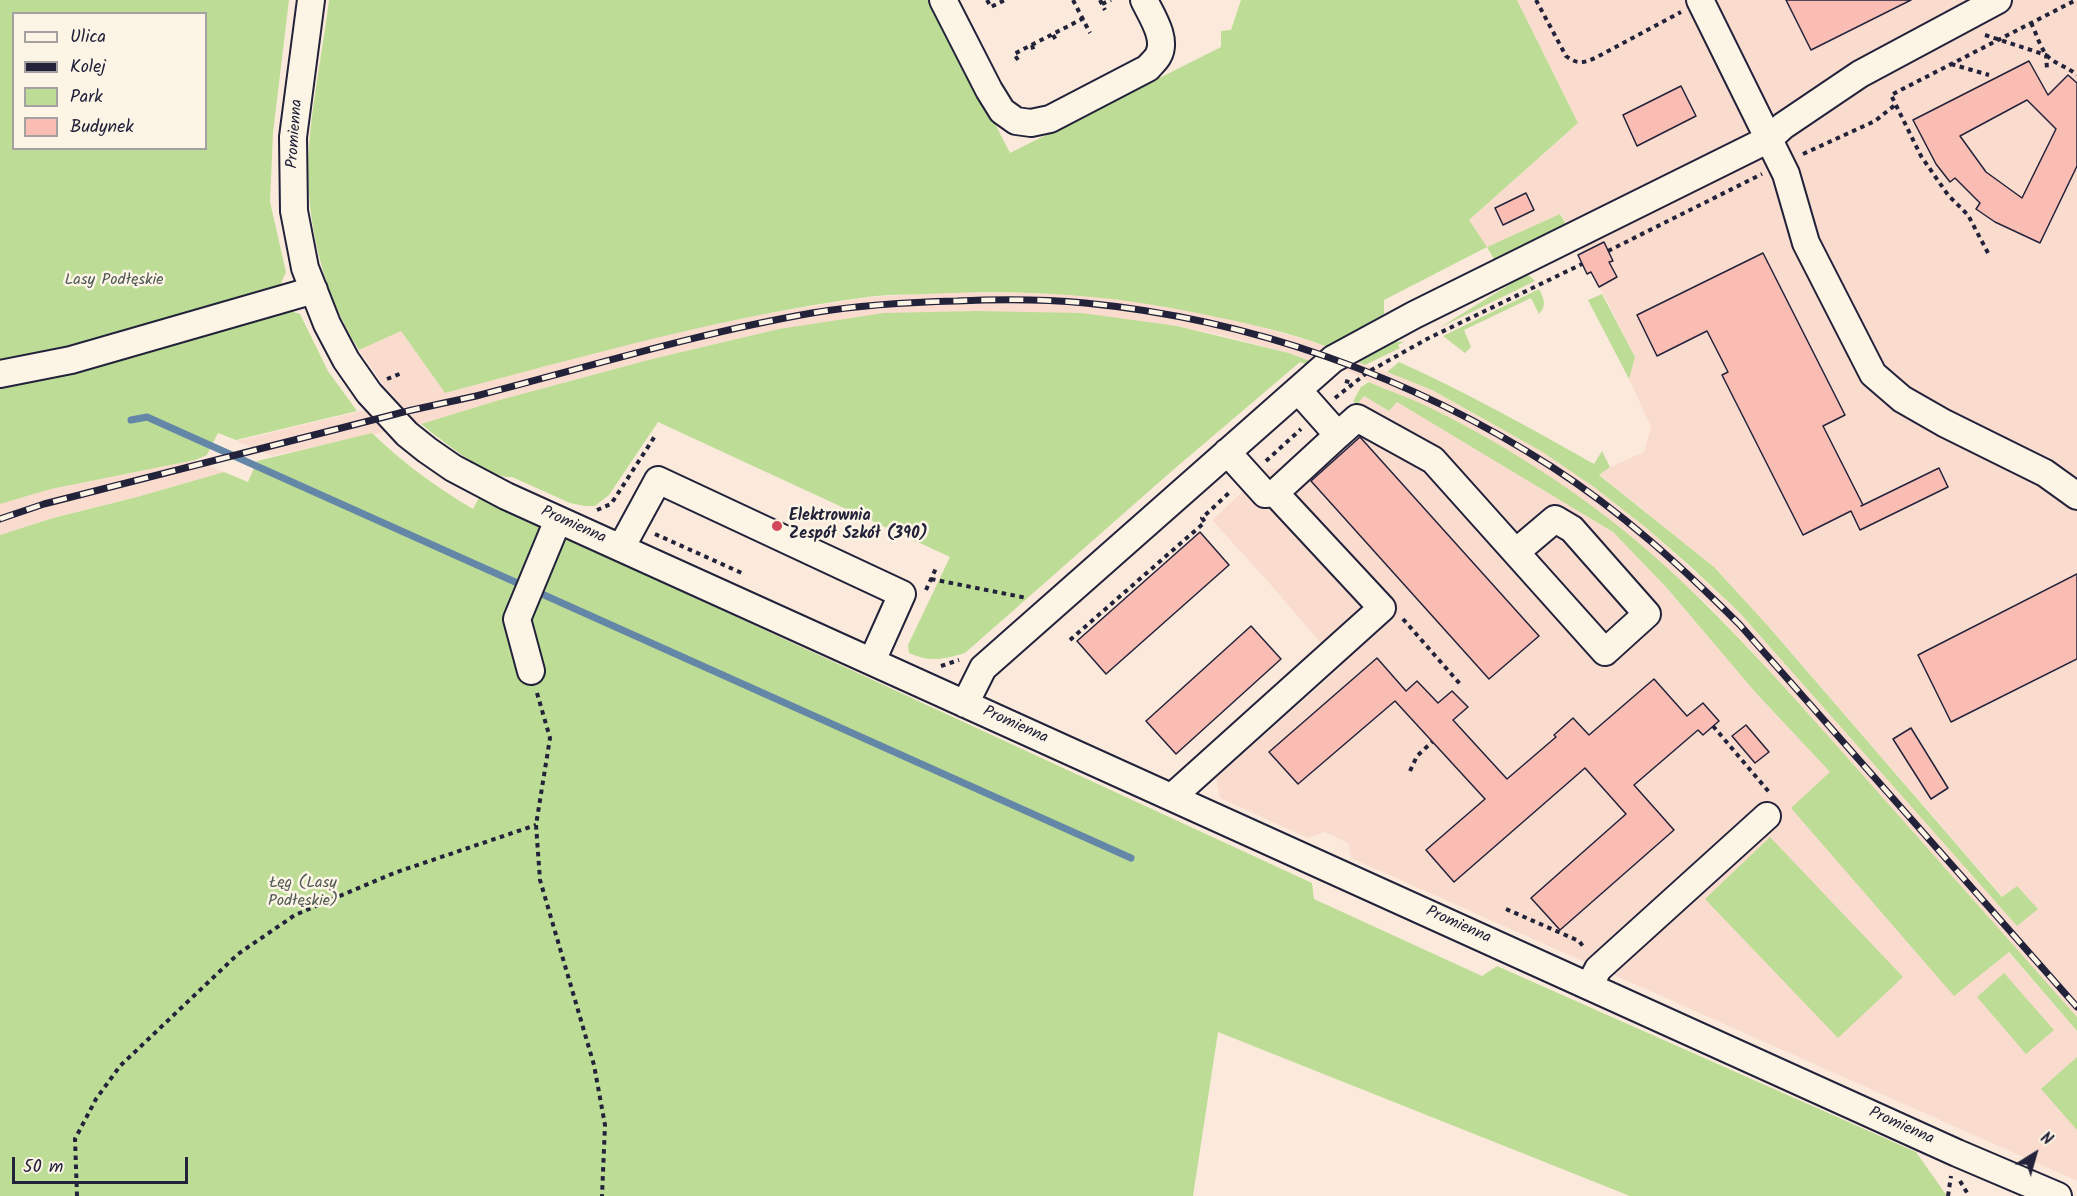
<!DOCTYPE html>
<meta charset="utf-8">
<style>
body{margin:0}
#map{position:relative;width:2077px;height:1196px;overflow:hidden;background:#fbeadb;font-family:Kalam,sans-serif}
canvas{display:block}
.legend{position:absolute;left:12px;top:12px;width:195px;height:138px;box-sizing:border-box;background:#fcf5e5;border:2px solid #a5a1a1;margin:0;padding:8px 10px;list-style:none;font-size:18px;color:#22223b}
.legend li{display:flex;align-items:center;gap:12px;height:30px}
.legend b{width:30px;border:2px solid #a5a1a1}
.north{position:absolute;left:2005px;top:1124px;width:60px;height:60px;-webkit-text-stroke:4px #fcf5e5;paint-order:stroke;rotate:37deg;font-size:16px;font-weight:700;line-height:24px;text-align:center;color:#22223b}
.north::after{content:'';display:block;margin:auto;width:21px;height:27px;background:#22223b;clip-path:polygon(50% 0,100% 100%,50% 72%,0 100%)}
.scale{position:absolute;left:12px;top:1157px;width:176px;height:27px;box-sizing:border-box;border:3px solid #22223b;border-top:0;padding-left:8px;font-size:18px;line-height:21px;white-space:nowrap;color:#22223b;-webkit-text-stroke:4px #fcf5e5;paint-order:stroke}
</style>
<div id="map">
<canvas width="2077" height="1196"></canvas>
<ul class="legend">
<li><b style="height:8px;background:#fcf5e5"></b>Ulica</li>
<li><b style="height:8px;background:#22223b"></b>Kolej</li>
<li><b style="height:16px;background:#bddd96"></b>Park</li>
<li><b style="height:16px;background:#f9bdb4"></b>Budynek</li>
</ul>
<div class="north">N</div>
<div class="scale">50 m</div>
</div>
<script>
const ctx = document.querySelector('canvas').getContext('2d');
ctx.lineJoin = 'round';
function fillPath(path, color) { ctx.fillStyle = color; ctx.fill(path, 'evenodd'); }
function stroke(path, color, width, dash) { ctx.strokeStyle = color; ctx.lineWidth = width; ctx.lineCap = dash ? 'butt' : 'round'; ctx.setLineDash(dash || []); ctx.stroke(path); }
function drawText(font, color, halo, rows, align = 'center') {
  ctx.font = font + ' Kalam,sans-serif'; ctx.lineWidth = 5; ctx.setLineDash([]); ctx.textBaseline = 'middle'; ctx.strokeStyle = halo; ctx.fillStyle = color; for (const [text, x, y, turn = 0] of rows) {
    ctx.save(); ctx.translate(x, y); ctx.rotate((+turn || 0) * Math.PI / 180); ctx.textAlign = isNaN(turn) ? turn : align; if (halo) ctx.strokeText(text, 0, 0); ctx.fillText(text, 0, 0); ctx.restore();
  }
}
fillPath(new Path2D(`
 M1517 0H2077V1017L1752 651 1705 602 1539 470 1478 433 1423 405 1376 385 1344 369 1312 362 1289 353 1225 336 1177 326 779 329 652 359 496 401 421 424 272 456 236 441 399 402 385 387 359 350 401 330 445 393 646 339 763 314 870 297 960 292 1068 294 1156 304 1248 323 1317 343 1365 365 1387 372 1432 390 1541 451 1594 487 1644 526 1739 612 2017 926V886L2003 897 1768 626 1714 567 1599 474 1610 467 1644 452 1651 427 1629 379 1635 357 1592 272 1587 274 1578 255 1583 252 1561 214 1487 247 1469 220 1578 123Z
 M1363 396 1389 411 1396 401 1613 532 1666 587 1756 693 1830 772 1842 762 2077 1031V1181L1351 858 1348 843 1325 832 1308 838 1220 798 1216 778 1341 667 1270 584 1212 520 1267 469 1286 468Z
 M195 460 224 472 137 497 53 518 0 535V504L51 489Z`), '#fadccf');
fillPath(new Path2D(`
 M0 0H289L273 133 270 202 286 272 279 288 288 310 300 314 328 371 357 411 236 440 218 433 207 455 195 460 51 489 0 504ZM14 14H206V148H14Z
 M329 0H932L1010 153 1221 47V31L1231 30 1241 0H1517L1578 123 1469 220 1487 247 1560 214 1566 224 1495 261 1487 247 1384 300V314L1328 347C1286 331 1241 322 1197 313 1108 294 1017 289 927 294 908 295 888 294 868 297 724 316 585 356 445 393L401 331 359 350C321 290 304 215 309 145 313 97 323 48 329 0Z
 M1525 275 1530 276 1535 281 1439 328Z
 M1539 289C1544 299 1547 305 1539 314L1531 298 1464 330 1471 347 1465 353 1443 336Z
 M1602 294 1635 357 1629 379 1588 300Z
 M977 311 1082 313 1177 326 1289 353 1312 362 1308 365 1300 362 1173 470 965 653C944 659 931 663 909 653L908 645 950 557 658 422 609 495 595 506H585L570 503 512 477C490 480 439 438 421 424L496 401 652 359 779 329 884 313Z
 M1387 341 1404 342 1398 345 1400 348 1365 365 1354 360Z
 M1399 362C1466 392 1530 428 1594 464L1602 451 1610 467 1599 475 1714 567 1768 626 2002 897 2017 886 2038 909 2017 926 1739 612 1690 566 1644 526 1594 487 1541 451 1432 390 1387 372Z
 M1369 382C1386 390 1405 396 1422 404 1486 434 1552 475 1608 518 1693 584 1765 665 1837 746 1917 836 1997 927 2077 1017V1031L2009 952 1954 996 1791 808 1830 772 1756 693 1666 587 1613 532 1397 402 1389 411 1364 396 1357 404 1353 401 1361 387Z
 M372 433C403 463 436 487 473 509L479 498 1312 883 1314 899 1482 976 1497 966 1916 1152 1947 1196H1630L1218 1032 1193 1196H0V535L53 518 137 497 224 472 248 482 257 461Z
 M1770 837 1903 977 1838 1038 1705 899Z
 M2004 973 2054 1030 2026 1054 1977 997Z
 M2077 1057V1130L2041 1089Z`), '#bddd96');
stroke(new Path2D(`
 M131 420 147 417 1131 858`), '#6487a8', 7);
const building = new Path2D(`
 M1786 0H1911L1811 50Z
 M2029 61 2048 95 2068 75 2077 83V166L2040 243 1995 222 1976 209 1980 203 1955 178 1950 182 1936 164 1913 120ZM2027 100 2056 129 2022 198 1986 172 1960 136Z
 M1681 86 1696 116 1637 146 1623 115Z
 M1526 193 1534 210 1503 225 1495 208Z
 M1604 242 1613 261 1609 262 1617 277 1599 287 1591 272 1587 274 1578 255Z
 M1763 253 1845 415 1823 426 1863 505 1861 506 1939 468 1948 487 1860 530 1851 511 1803 535 1722 375 1728 372 1707 331 1657 356 1637 315Z
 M1360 437 1539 636 1489 679 1311 481Z
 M1200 532 1229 565 1106 674 1077 641Z
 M2077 574V659L1951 722 1918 655Z
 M1251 626 1281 659 1176 754 1146 721Z
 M1377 658 1406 691 1417 681 1438 703 1452 691 1468 707 1453 720 1507 779 1556 737 1554 735 1573 718 1589 735 1654 679 1687 716 1703 703 1719 721 1703 735 1698 730 1634 785 1674 830 1560 930 1531 898 1626 814 1585 768 1454 882 1426 850 1485 799 1395 701 1298 784 1269 752Z
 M1746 725 1769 752 1755 763 1732 736Z
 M1911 728 1948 788 1931 799 1893 739Z`);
fillPath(building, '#f9bdb4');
stroke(building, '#22223b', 1.5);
const minor = new Path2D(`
 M311 0 293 137 294 211 305 268 327 324 346 360 369 393 407 434 427 450 453 468 506 496 1957 1153 2058 1196
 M943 0 989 90 1002 111 1016 121 1031 123 1050 119 1148 68C1151 64 1156 60 1158 56 1168 39 1151 15 1144 0
 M1700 0 1786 174 1806 243 1873 374 1902 399 1944 423 2045 473 2077 496
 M0 374 71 360 314 290
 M1298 390 1338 435 1357 418 1433 460 1605 652 1647 614 1572 529 1555 519 1516 552
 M1275 493 1338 435
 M621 548 658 480 902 594 872 661
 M531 671 517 619 558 520
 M965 704 983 668 1333 359 1414 315 1769 139 1783 126 1860 74 1998 0
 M1172 797 1382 608 1275 493 1265 494 1227 452
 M1590 985 1598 969 1767 816`);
stroke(minor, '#22223b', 30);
stroke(new Path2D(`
 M987 0 991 7 1005 0
 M1073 0 1090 33
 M1100 0 1105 10
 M1536 0 1566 56C1577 65 1585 63 1597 57L1681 12
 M1102 4 1111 0
 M2031 23C2037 34 2041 53 2052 60 2061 66 2069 68 2077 75
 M1053 35 1056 40
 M1985 35 2046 55 2047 69
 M1032 45 1034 52
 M1018 60 1014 54 1086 17
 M1951 64 1989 75
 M1803 154 1875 121 1895 105
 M1608 251 1762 174
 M1988 253 1968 215 1948 195 1921 156 1891 95 2076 0
 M387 379 402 373
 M1345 381 1353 383
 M1335 398 1368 372 1427 339 1582 264
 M1266 461 1301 429
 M597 510 611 504 615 498 655 436
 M655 534 744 574
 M931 579 1027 598
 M926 590 937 566
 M1403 619 1460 684
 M1070 640 1205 522 1202 518 1231 491
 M941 666 959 660
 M537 693 550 738 536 825 540 880 594 1065 605 1125 602 1196
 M1713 726 1769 792
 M1410 771 1417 756 1432 742
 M1506 909 1579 941 1585 949
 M1960 1181 1969 1196
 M77 1196 75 1139 96 1099 120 1066 238 954 295 915 394 873 536 825
 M1948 1196 1951 1176`), '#22223b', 4, [4.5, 4.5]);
stroke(minor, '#fcf5e5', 26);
const rail = new Path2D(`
 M0 519 44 504C161 474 279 444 396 414 423 407 450 402 476 396 588 367 698 333 812 313 860 305 909 302 957 301 999 299 1043 299 1085 303 1251 319 1412 377 1552 467 1622 512 1682 567 1740 625L2077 1007`);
stroke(rail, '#22223b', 7);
stroke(rail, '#fcf5e5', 4.5, [14]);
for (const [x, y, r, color] of [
 [777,526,6,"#d1495b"]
]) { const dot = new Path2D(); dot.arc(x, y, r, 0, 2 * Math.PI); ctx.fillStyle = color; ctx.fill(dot); stroke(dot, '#fcf5e5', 2); }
drawText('16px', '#22223b', '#fcf5e5', [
 ["Promienna",296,134,-86],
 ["Promienna",573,526,24],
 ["Promienna",1015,726,24],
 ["Promienna",1458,926,24],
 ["Promienna",1901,1127,24]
]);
drawText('16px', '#505a56', '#fcf5e5', [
 ["Lasy Podłęskie",114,281],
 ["Łęg (Lasy",303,884],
 ["Podłęskie)",303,902]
]);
drawText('bold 16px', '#22223b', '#fcf5e5', [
 ["Elektrownia",789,517],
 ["Zespół Szkół (390)",789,535]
], 'left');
</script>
